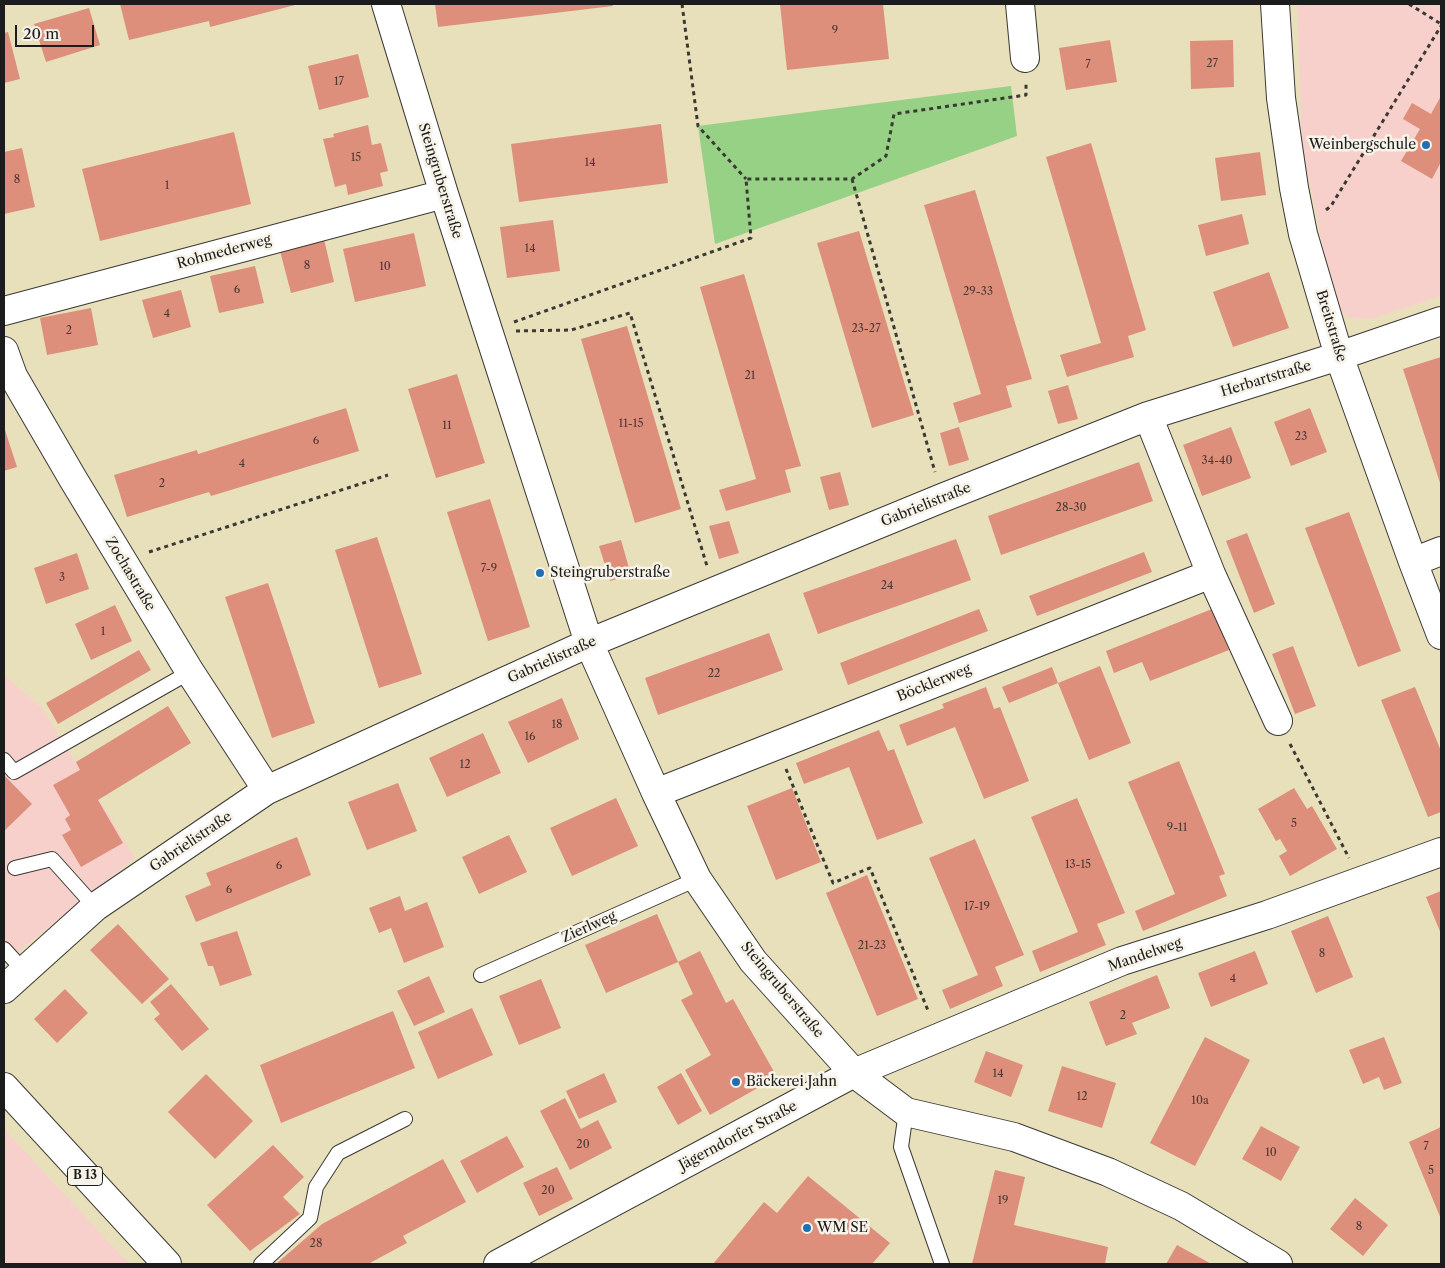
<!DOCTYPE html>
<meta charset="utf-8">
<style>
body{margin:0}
#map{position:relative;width:1445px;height:1268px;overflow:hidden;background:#e8e0bb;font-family:"Libre Caslon Text",serif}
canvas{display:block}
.frame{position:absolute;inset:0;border:5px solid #1c1c1c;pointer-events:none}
.scale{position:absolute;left:15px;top:25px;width:79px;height:22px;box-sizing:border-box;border:2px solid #1c1c1c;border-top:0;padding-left:6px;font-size:15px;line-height:18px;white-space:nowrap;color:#1c1c1c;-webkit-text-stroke:4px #f7f3e8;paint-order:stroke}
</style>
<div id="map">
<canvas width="1445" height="1268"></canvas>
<div class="frame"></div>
<div class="scale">20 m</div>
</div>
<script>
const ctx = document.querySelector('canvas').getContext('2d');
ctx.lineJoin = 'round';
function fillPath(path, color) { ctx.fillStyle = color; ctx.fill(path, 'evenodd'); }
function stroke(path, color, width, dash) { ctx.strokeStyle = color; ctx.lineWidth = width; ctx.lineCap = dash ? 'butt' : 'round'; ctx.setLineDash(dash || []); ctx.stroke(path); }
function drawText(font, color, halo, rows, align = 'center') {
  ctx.font = font + ' "Libre Caslon Text",serif'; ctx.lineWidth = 5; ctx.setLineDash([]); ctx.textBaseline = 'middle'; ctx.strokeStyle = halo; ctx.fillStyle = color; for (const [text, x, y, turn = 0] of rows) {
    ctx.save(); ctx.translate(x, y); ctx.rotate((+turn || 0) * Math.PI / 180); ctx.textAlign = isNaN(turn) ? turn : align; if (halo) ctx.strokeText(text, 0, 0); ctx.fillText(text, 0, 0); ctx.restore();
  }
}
fillPath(new Path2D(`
 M1297 4H1441V296L1371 319 1346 317 1337 303 1328 271 1302 147Z
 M4 675 42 708 135 858 4 963Z
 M4 1129 129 1264H4Z`), '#f7d0cc');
fillPath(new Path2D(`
 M1011 86 1017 136 715 244 698 126Z`), '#97d185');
fillPath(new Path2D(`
 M120 4H299L210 27 209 21 129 40Z
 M435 4H612L613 6 438 27Z
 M780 4H883L889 59 787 70Z
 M89 8 100 45 46 62 34 24Z
 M8 32 20 79 4 83V33Z
 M1110 40 1117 82 1066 90 1059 48Z
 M1233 40 1234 87 1191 89 1190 41Z
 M358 54 369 97 319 110 308 66Z
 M1441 96V162L1432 179 1401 161 1420 129 1403 119 1412 103 1431 114Z
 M661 124 668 183 519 202 511 144Z
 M368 125 372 145 381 143 388 171 380 173 383 186 348 195 346 184 335 187 323 139 334 137 333 134Z
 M234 132 251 204 100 241 82 169Z
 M1091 143 1146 330 1128 336 1134 357 1067 377 1060 355 1101 343 1046 157Z
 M22 148 35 207 4 214V152Z
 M1260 152 1266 195 1221 201 1215 158Z
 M975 190 1032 379 1006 386 1012 407 959 423 953 403 981 394 924 205Z
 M1242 214 1249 244 1206 256 1198 225Z
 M553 220 560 271 507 278 500 227Z
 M859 231 914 415 872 428 817 243Z
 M414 233 426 286 355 302 343 249Z
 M324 239 334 282 291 293 280 251Z
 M255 266 264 303 219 313 210 276Z
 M1269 272 1289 328 1233 347 1213 292Z
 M744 274 801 466 785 470 791 492 726 511 719 490 756 479 700 287Z
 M181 290 191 327 153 338 142 300Z
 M91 308 98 345 47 355 40 318Z
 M627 326 681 509 635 523 581 339Z
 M1441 357V486L1403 369Z
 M457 374 485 463 436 478 408 389Z
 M1068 385 1078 419 1058 424 1048 391Z
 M346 408 359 451 211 496 209 492 127 517 114 475 197 450 198 454Z
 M1310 408 1327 452 1291 466 1274 422Z
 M4 427 17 467 4 471Z
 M959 427 969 460 949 466 940 433Z
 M1231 427 1251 478 1202 496 1183 445Z
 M1139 462 1153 501 1001 555 988 516Z
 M840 472 849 505 829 510 820 477Z
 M490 499 530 627 488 641 447 512Z
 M1349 512 1401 651 1358 667 1305 528Z
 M729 521 739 553 719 559 709 526Z
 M1247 533 1275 604 1254 613 1226 541Z
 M377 537 422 674 379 688 335 550Z
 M956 539 971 580 818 634 803 593Z
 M621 540 631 575 610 581 599 546Z
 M1144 552 1152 572 1037 616 1029 596Z
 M77 553 89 589 46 604 34 568Z
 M268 583 315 723 272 738 225 597Z
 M115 605 132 641 91 660 75 624Z
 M979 609 988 631 848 685 840 663Z
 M1212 609 1229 650 1150 681 1142 662 1114 673 1106 651Z
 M769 633 783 670 658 715 645 678Z
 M1293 646 1316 706 1295 714 1272 654Z
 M139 650 151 670 58 724 46 703Z
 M1100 666 1131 743 1089 760 1058 683Z
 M1052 667 1058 683 1009 703 1002 687Z
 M986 687 994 709 1000 707 1029 781 984 799 955 727 907 746 899 725 944 708 942 704Z
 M1415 687 1441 751V812L1428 817 1381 700Z
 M562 698 579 739 528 763 508 722Z
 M168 706 191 743 98 800 123 843 81 867 62 835 71 830 65 819 70 815 53 785 80 770 76 762Z
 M879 730 888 751 894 749 923 823 877 840 849 767 804 784 796 763Z
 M483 733 501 773 447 797 429 758Z
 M1179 761 1225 874 1219 876 1227 896 1143 931 1135 911 1175 894 1128 782Z
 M4 775 32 804 4 831Z
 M398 783 417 831 367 850 348 802Z
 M792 788 821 862 776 880 747 806Z
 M1294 788 1307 809 1312 806 1337 849 1290 876 1279 856 1287 851 1280 839 1276 841 1258 809Z
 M616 798 638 846 572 876 550 828Z
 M1077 798 1125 913 1097 924 1106 945 1040 972 1032 951 1078 932 1031 817Z
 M509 835 527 872 479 894 462 857Z
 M297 837 311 875 196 922 185 896 211 885 206 873Z
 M975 839 1024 955 995 967 1003 986 950 1009 942 990 978 975 929 858Z
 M867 875 918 999 877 1016 826 893Z
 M1441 891V934L1426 897Z
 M400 896 405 911 427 902 444 947 404 963 391 928 379 933 369 908Z
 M657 914 678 962 606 993 585 945Z
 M1328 916 1353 977 1316 993 1291 931Z
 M118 924 169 979 142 1004 90 950Z
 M237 931 252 975 220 986 213 966H208L200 943Z
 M700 951 726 1003 733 999 777 1077 710 1115 685 1070 711 1055 681 1000 693 994 678 962Z
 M1255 951 1268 984 1211 1007 1198 973Z
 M1157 975 1170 1008 1132 1023 1137 1034 1106 1046 1089 1002Z
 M429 976 445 1012 414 1026 397 991Z
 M541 979 561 1028 519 1045 499 996Z
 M171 984 209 1029 182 1051 154 1019 160 1014 150 1002Z
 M65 989 88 1013 57 1043 34 1019Z
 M472 1008 493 1055 438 1079 418 1032Z
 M393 1011 415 1068 281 1123 260 1065Z
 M1205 1037 1250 1060 1195 1166 1150 1143Z
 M1384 1037 1402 1083 1384 1090 1379 1077 1363 1084 1349 1050Z
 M986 1051 1023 1065 1011 1097 974 1082Z
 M1062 1066 1116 1083 1102 1128 1048 1111Z
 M604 1073 617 1102 579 1119 566 1091Z
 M681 1073 702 1111 678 1125 657 1087Z
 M206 1074 253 1121 215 1159 168 1112Z
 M565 1098 581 1129 598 1120 612 1148 570 1170 540 1111Z
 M1261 1126 1300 1147 1281 1181 1242 1159Z
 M1441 1127V1219L1409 1142Z
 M507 1136 524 1167 477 1193 460 1161Z
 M273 1145 304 1177 283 1197 300 1214 250 1251 207 1205Z
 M443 1159 466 1202 403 1236 407 1243 368 1264H276L322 1224Z
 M557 1167 573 1199 539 1216 523 1183Z
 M995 1170 1025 1177 1014 1225 1108 1247 1105 1264H972Z
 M808 1176 890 1243 872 1264H713L764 1202 777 1213Z
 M1355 1198 1388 1225 1363 1256 1330 1229Z
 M1177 1245 1206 1261 1211 1264H1166Z`), '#dd8f7c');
const service = new Path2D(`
 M4 760 14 772 190 672
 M15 868 52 859 95 907
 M4 949 24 971
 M481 975 697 879
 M906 1112 901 1147 942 1264
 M261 1264 310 1218 316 1187 338 1153 405 1119`);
const minor = new Path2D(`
 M386 4 444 194 589 643 656 793 697 879 753 961 854 1073 906 1112 1014 1137 1108 1172 1181 1206 1278 1264
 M1020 4 1025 58
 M1275 4 1281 98 1294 188 1303 234 1339 356 1413 562 1441 635
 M4 311 444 194
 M4 351 13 376 73 479 190 672 267 790
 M1413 562 1441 551
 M1211 574 1278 721
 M656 793 1211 574 1148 416
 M4 989 95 907 267 790 589 643 942 498 1148 416 1339 356 1441 321
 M498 1264 854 1073 1122 961 1267 915 1441 852`);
const primary = new Path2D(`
 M4 1087 167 1264`);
stroke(service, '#3b3934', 16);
stroke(minor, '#3b3934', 30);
stroke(primary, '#3b3934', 30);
stroke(new Path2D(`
 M682 4 698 126 746 179
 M1409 4 1441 24
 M852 179 935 472
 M1326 210 1331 206 1441 26
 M514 322 751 238 746 179H852L886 156 894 114 1026 95V84
 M516 331 571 330 630 313 707 566
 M149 552 388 475
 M1290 744 1349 858
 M786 769 833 883 870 868 929 1013`), '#3b3934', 3, [4, 4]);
stroke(service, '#fff', 14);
stroke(minor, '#fff', 28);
stroke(primary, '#fff', 28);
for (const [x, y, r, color] of [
 [1426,145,5,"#1f6fb2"],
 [540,573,5,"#1f6fb2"],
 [736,1082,5,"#1f6fb2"],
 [807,1228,5,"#1f6fb2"]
]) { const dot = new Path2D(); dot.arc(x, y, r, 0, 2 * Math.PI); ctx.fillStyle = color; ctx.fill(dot); stroke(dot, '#f7f3e8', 2); }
drawText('11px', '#4c3934', null, [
 ["9",835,31],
 ["27",1212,64],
 ["7",1088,65],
 ["17",339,82],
 ["15",356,158],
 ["14",590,163],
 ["8",17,180],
 ["1",167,186],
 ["14",530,249],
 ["8",307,266],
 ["10",385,267],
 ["6",237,290],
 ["29-33",978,292],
 ["4",167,314],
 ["23-27",866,329],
 ["2",69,331],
 ["21",750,376],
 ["11-15",631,424],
 ["11",447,426],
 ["23",1301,437],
 ["6",316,441],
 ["34-40",1217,461],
 ["4",242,464],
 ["2",162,484],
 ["28-30",1071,508],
 ["7-9",489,569],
 ["3",62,578],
 ["24",887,586],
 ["1",103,632],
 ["22",714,674],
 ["18",557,725],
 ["16",530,737],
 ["12",465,765],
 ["5",1294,824],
 ["9-11",1177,828],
 ["13-15",1078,865],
 ["6",279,866],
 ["6",229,890],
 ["17-19",977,907],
 ["21-23",872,946],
 ["8",1322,954],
 ["4",1233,979],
 ["2",1123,1016],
 ["14",998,1074],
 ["12",1082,1097],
 ["10a",1200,1101],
 ["20",583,1145],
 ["7",1426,1147],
 ["10",1271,1153],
 ["5",1431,1171],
 ["20",548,1191],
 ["19",1003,1201],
 ["8",1359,1227],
 ["28",316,1244]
]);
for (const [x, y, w] of [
 [85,1176,35]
]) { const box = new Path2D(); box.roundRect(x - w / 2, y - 9.5, w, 19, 4); ctx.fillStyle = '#f7f3e8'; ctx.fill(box); stroke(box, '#1c1c1c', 1); }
drawText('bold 12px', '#1c1c1c', null, [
 ["B 13",85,1176]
]);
drawText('14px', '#1c1c1c', '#f7f3e8', [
 ["Weinbergschule",1416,145,"right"],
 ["Steingruberstraße",550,573],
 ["Bäckerei Jahn",746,1082],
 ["WM SE",817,1228]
], 'left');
drawText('14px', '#1c1c1c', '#f7f3e8', [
 ["Steingruberstraße",440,181,73],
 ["Rohmederweg",224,252,-15],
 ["Breitstraße",1331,326,73],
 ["Herbartstraße",1266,379,-17],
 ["Gabrielistraße",926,505,-22],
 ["Zochastraße",130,574,59],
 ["Gabrielistraße",552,660,-24],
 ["Böcklerweg",934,683,-22],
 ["Gabrielistraße",191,842,-34],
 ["Zierlweg",589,927,-24],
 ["Mandelweg",1145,955,-19],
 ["Steingruberstraße",782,990,50],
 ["Jägerndorfer Straße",738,1136,-28]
]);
</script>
